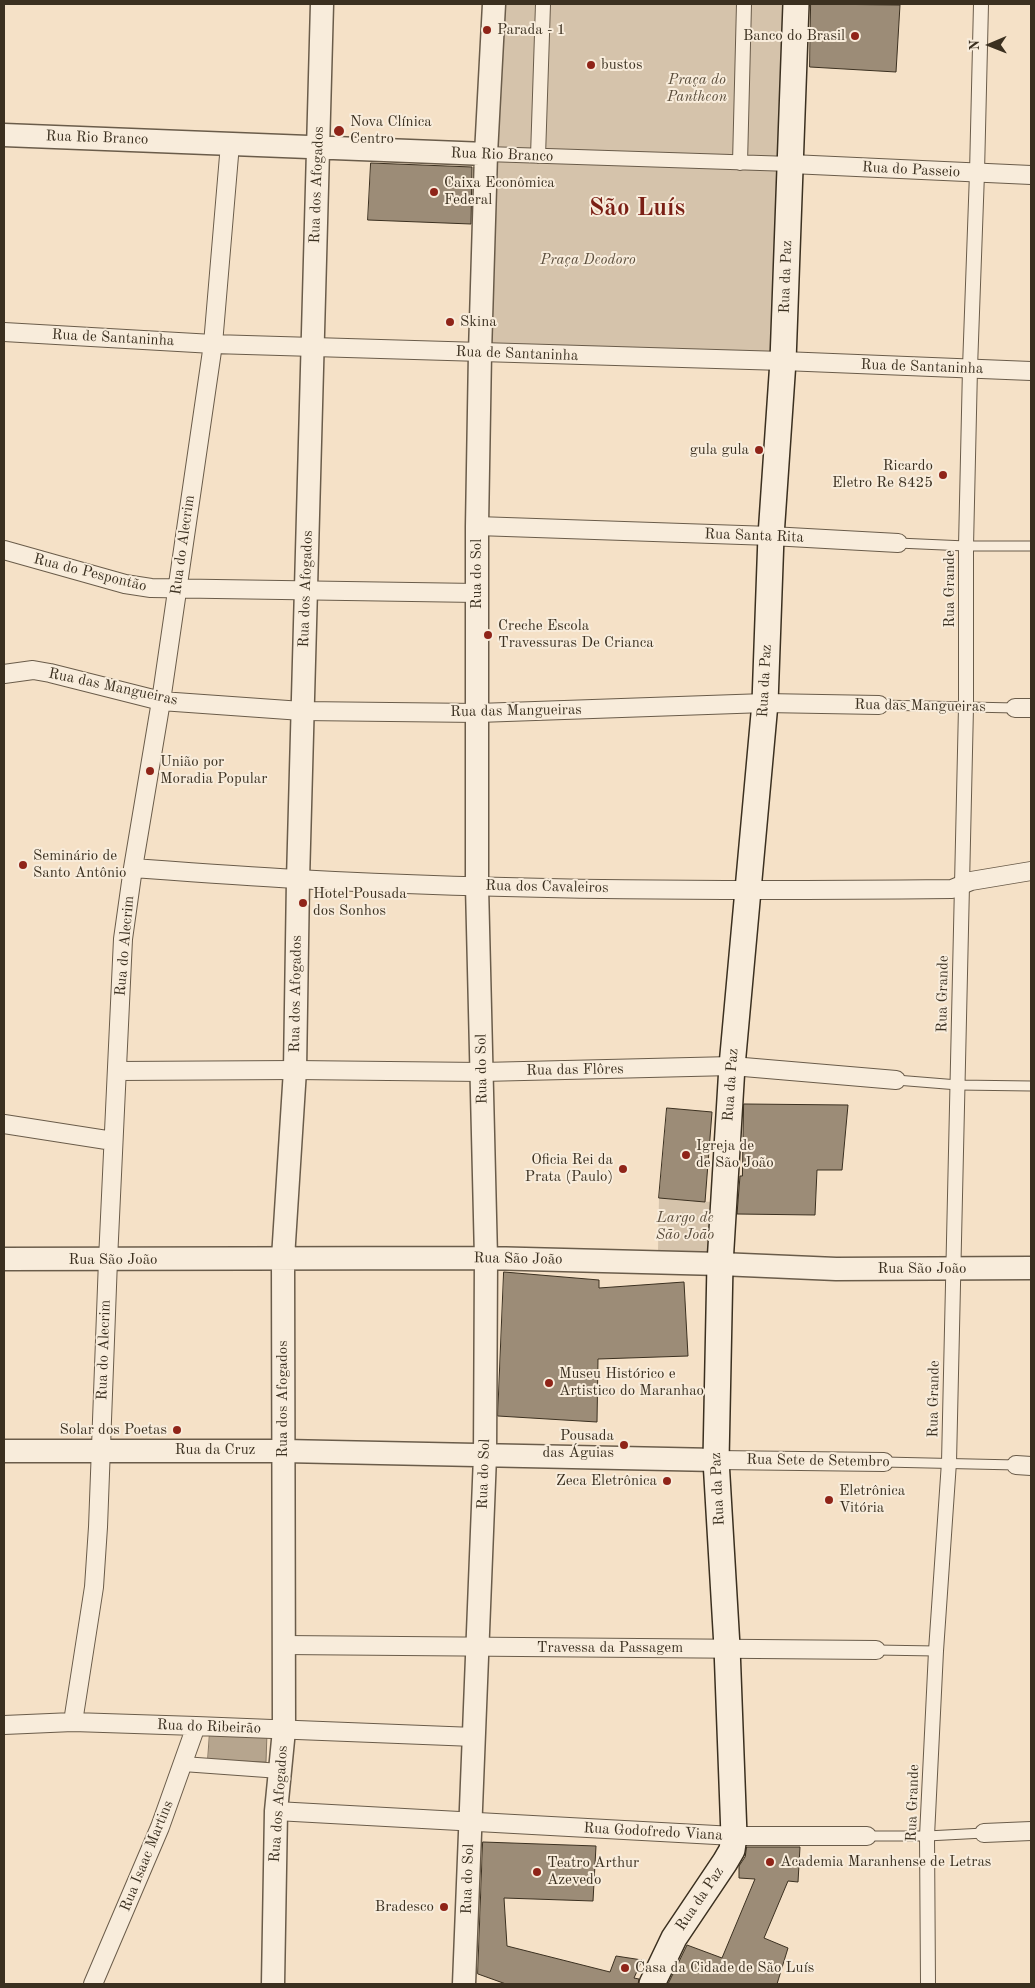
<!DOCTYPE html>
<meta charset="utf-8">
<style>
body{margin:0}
#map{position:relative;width:1035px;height:1988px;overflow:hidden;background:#f5e1c7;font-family:"Old Standard TT",serif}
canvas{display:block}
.frame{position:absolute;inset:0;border:5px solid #3b3020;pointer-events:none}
.north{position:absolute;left:965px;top:20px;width:50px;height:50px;-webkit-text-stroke:4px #f8ecdb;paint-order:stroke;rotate:269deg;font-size:14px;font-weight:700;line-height:20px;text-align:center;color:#3b3020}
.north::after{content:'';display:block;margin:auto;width:18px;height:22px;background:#3b3020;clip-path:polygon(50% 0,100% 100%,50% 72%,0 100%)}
</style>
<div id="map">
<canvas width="1035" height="1988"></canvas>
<div class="frame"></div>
<div class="north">N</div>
</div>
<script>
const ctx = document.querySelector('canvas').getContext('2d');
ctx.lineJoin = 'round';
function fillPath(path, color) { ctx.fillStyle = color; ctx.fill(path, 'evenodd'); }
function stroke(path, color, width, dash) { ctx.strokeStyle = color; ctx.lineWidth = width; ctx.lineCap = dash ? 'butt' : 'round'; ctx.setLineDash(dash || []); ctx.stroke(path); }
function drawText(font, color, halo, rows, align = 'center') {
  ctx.font = font + ' "Old Standard TT",serif'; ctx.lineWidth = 4; ctx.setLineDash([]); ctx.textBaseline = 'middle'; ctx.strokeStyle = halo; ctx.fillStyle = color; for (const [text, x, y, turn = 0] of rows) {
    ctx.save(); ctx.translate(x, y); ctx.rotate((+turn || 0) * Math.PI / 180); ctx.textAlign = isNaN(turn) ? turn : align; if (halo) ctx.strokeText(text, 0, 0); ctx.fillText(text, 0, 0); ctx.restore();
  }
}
fillPath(new Path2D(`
 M502 4H791L774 356 491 347Z
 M659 1198 711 1202 710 1253 658 1251Z`), '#d5c3ab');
const water = new Path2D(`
 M210 1731 267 1733 266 1762 208 1760Z`);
fillPath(water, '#b6a58e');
stroke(water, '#857662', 1);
const building = new Path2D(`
 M811 4 900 5 896 72 810 67Z
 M371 163 472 167 471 224 368 220Z
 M744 1104 848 1105 842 1170H817L815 1215 737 1214 740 1176H742Z
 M667 1108 712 1112 705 1202 659 1198Z
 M504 1272 599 1280V1288L684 1282 688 1356 598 1359 597 1422 498 1416Z
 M483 1842 596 1846 593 1901 504 1898 507 1946 610 1972 616 1956 642 1960 634 1978 639 1979 638 1984H506L478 1974Z
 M747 1847H800L798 1882 788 1881 764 1938 788 1948 777 1984H668L687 1945 722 1958 755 1879 739 1878V1866L745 1857Z`);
fillPath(building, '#9c8c77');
stroke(building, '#3b3020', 1);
const service = new Path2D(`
 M898 543 966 546H1031
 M879 705 1015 708
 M896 1080 958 1085 1031 1086
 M884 1462 1016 1465
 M876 1650 936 1651
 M867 1836H927L984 1833`);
const pedestrian = new Path2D(`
 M486 154 791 164
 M538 156 543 4
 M740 163 744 4
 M183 1764 280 1771
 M928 1984 927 1836 936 1651 949 1462 966 707V546L970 368 977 173 981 4`);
const minor = new Path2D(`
 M791 164 1031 175
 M4 332 213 344 783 361 1031 371
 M477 526 771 536 898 543
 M4 550 125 584 151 588 477 593
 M4 674 33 670 50 673 161 701 302 711 478 713 765 703 879 705
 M1015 708H1031
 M133 868C188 872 242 876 297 879 515 891 734 891 952 889L971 881 1031 871
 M118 1071 295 1070 482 1072 732 1066 896 1080
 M4 1124 113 1141
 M716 1460 884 1462
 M1016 1465 1031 1466
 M284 1645 876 1650
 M73 1722 94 1587 98 1527 108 1260 123 939 133 868 161 701 213 344 230 144
 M4 1725 73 1722 196 1726 474 1737
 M276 1811 734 1836H867
 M984 1833 1031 1831
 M93 1984 160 1827 196 1726`);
const tertiary = new Path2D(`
 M4 135 486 154
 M4 1259 486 1258 720 1264 836 1269 1031 1268
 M4 1451H284L716 1460
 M273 1984 276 1811 284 1730 283 1258 295 1070 298 880 322 4
 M464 1984 485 1456 486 1258 477 886V526L480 353 486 154 494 4`);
const secondary = new Path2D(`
 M652 1984 674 1938 725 1862 732 1850 734 1836 727 1647 716 1460 720 1264 732 1066 765 703 771 536 783 361 796 4`);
stroke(service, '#6a5c4a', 11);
stroke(pedestrian, '#6a5c4a', 16);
stroke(minor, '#6a5c4a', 20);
stroke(tertiary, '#6a5c4a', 25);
stroke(secondary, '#3b3020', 28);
stroke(service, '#f8ecdb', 9);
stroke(pedestrian, '#f8ecdb', 14);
stroke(minor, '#f8ecdb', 18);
stroke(tertiary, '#f8ecdb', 22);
stroke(secondary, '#f8ecdb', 25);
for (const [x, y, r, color] of [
 [487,30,5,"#8f2418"],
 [855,36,5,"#8f2418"],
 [591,65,5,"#8f2418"],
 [339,131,6,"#8f2418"],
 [434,192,5,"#8f2418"],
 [450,322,5,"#8f2418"],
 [759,450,5,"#8f2418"],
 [943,475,5,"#8f2418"],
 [488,635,5,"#8f2418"],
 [150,771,5,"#8f2418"],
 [23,865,5,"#8f2418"],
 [303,903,5,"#8f2418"],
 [686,1155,5,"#8f2418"],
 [623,1169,5,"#8f2418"],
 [549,1383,5,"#8f2418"],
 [177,1430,5,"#8f2418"],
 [624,1445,5,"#8f2418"],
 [667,1481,5,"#8f2418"],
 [829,1500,5,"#8f2418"],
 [770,1862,5,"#8f2418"],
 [537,1872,5,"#8f2418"],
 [444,1907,5,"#8f2418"],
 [625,1968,5,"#8f2418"]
]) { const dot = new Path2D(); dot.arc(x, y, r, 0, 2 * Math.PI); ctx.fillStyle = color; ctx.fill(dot); stroke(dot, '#f8ecdb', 2); }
drawText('15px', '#3b3020', '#f8ecdb', [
 ["Parada - 1",497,30],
 ["Banco do Brasil",845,36,"right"],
 ["bustos",601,65],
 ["Nova Clínica",350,122],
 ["Centro",350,139],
 ["Caixa Econômica",444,183],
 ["Federal",444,200],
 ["Skina",460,322],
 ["gula gula",749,450,"right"],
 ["Ricardo",933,466,"right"],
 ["Eletro Re 8425",933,483,"right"],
 ["Creche Escola",498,626],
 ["Travessuras De Crianca",498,643],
 ["União por",160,762],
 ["Moradia Popular",160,779],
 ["Seminário de",33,856],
 ["Santo Antônio",33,873],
 ["Hotel Pousada",313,894],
 ["dos Sonhos",313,911],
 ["Igreja de",696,1146],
 ["de São João",696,1163],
 ["Oficia Rei da",613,1160,"right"],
 ["Prata (Paulo)",613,1177,"right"],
 ["Museu Histórico e",559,1374],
 ["Artistico do Maranhao",559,1391],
 ["Solar dos Poetas",167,1430,"right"],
 ["Pousada",614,1436,"right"],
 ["das Águias",614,1453,"right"],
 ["Zeca Eletrônica",657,1481,"right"],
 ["Eletrônica",839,1491],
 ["Vitória",839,1508],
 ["Academia Maranhense de Letras",780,1862],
 ["Teatro Arthur",547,1863],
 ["Azevedo",547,1880],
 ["Bradesco",434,1907,"right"],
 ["Casa da Cidade de São Luís",635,1968]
], 'left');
drawText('italic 15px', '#5a4d3c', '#f8ecdb', [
 ["Praça do",697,80],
 ["Pantheon",697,97],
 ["Praça Deodoro",588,260],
 ["Largo de",685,1218],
 ["São João",685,1235]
]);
drawText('15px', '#3b3020', '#f8ecdb', [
 ["Rua Rio Branco",97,138,2],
 ["Rua Rio Branco",502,155,2],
 ["Rua do Passeio",911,170,3],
 ["Rua dos Afogados",317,185,-88],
 ["Rua da Paz",786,277,-88],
 ["Rua de Santaninha",113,338,3],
 ["Rua de Santaninha",517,354,2],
 ["Rua de Santaninha",922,367,2],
 ["Rua Santa Rita",754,536,2],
 ["Rua do Alecrim",183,545,-82],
 ["Rua do Pespontão",90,573,14],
 ["Rua do Sol",477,574,-90],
 ["Rua dos Afogados",306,589,-88],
 ["Rua Grande",950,589,-90],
 ["Rua da Paz",765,681,-87],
 ["Rua das Mangueiras",113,687,12],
 ["Rua das Mangueiras",920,706,1],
 ["Rua das Mangueiras",516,711,-1],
 ["Rua dos Cavaleiros",547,887,1],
 ["Rua do Alecrim",125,946,-85],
 ["Rua dos Afogados",296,994,-89],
 ["Rua Grande",943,994,-89],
 ["Rua do Sol",482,1069,-91],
 ["Rua das Flôres",575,1070,-1],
 ["Rua da Paz",731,1085,-86],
 ["Rua São João",518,1259,1],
 ["Rua São João",113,1260],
 ["Rua São João",922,1269],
 ["Rua do Alecrim",104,1350,-88],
 ["Rua dos Afogados",283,1399,-90],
 ["Rua Grande",934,1399,-89],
 ["Rua da Cruz",215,1450],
 ["Rua Sete de Setembro",818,1461,1],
 ["Rua do Sol",484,1474,-88],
 ["Rua da Paz",718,1489,-93],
 ["Travessa da Passagem",610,1648],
 ["Rua do Ribeirão",209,1727,2],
 ["Rua Grande",913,1803,-88],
 ["Rua dos Afogados",279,1804,-86],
 ["Rua Godofredo Viana",653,1832,3],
 ["Rua Isaac Martins",147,1856,-68],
 ["Rua do Sol",468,1879,-88],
 ["Rua da Paz",700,1899,-56]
]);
drawText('bold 25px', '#7a1f14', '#f8ecdb', [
 ["São Luís",637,208]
]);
</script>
